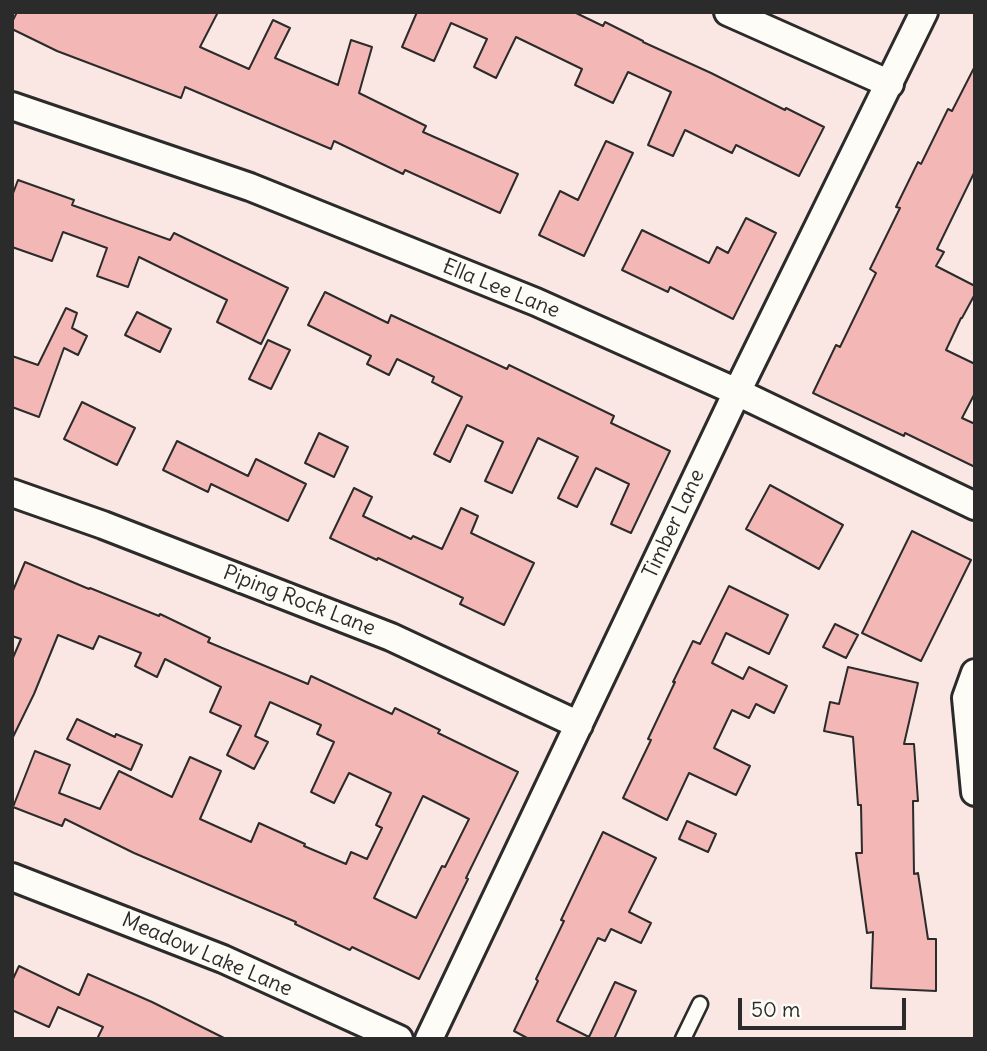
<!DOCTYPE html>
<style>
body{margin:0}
#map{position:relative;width:987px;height:1051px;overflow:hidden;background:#fae7e3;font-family:Delius,sans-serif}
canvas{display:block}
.frame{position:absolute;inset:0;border:14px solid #2b2b2b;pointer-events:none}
.scale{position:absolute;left:738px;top:998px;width:168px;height:32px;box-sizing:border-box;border:4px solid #2b2b2b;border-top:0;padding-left:9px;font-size:21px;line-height:24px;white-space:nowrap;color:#2b2b2b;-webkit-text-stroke:5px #fdfcf7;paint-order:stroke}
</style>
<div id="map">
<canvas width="987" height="1051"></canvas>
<div class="frame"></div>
<div class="scale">50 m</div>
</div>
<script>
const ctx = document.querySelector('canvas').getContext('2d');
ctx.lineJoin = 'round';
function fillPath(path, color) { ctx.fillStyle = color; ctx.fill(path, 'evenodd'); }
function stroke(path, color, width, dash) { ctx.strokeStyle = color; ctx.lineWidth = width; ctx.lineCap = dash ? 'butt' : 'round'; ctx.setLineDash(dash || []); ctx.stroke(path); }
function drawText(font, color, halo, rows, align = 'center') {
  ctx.font = font + ' Delius,sans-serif'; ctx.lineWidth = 5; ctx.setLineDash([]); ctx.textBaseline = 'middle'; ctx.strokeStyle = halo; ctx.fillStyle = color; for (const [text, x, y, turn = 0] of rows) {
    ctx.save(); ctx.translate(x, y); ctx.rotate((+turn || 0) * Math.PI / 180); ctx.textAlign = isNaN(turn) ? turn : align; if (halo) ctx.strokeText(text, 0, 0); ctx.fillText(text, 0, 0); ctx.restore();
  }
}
const building = new Path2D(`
 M17 12H218L200 47 249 69 273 20 290 28 275 58 338 85 351 40 372 47 359 93 426 126 423 132 518 174 500 213 405 170 403 174 334 141 331 149 185 87 181 98 57 51 12 29V22Z
 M417 12H574L603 26 605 22 643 41V42L711 73 785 110 786 108 824 127 799 176 736 145 732 153 685 130 673 156 648 145 671 92 628 72 613 103 575 85 582 69 516 37 496 78 474 67 487 39 451 23 434 61 402 47Z
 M975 66V171L937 249 944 252 936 266 975 286V294L962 318H961L946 350 975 364V393L962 418 975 424V467L905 433 904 436 813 393 836 345 840 347 876 273 870 269 900 208 896 207 918 162 921 164 948 109 952 111Z
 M606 141 633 153 584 256 539 235 560 191 578 200Z
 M18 180 74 200 72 205 170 240 174 233 288 288 261 344 217 322 227 300 139 257 128 287 97 276 107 248 63 232 52 261 12 247V196Z
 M746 218 776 233 733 319 670 287 668 292 622 270 642 230 709 263 717 247 728 253Z
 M325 292 388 323 391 315 507 369 509 365 614 416 611 423 670 451 631 533 611 524 629 484 596 468 577 507 558 498 578 457 538 438 512 493 485 481 503 442 467 425 450 462 434 454 462 397 432 382 434 377 397 359 389 375 367 364 371 356 308 325Z
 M66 308 77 313 72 328 87 336 78 355 64 348 39 417 12 407V356L38 365Z
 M137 312 171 329 160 352 125 335Z
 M268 340 290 350 271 389 249 379Z
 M82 402 135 428 117 465 64 439Z
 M319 433 348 447 334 477 305 463Z
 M177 441 248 476 256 459 306 484 288 521 211 484 208 492 163 470Z
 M770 485 843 525 819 569 746 529Z
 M354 488 372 497 363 516 411 539 413 536 442 549 461 508 478 516 471 533 534 563 504 625 460 604 463 598 378 558 377 560 330 538Z
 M912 531 971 560 921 661 862 633Z
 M25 562 89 589 90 588 159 616 160 614 210 638 208 642 308 684 311 676 392 714 395 708 440 730 438 733 518 772 466 878 468 879 419 979 352 947 350 950 295 924 296 922 134 853 65 819 62 826 13 807 35 751 70 765 59 793 100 809 119 771 172 797 190 757 221 771 200 819 251 842 259 823 305 844 304 846 346 864 351 852 367 859 382 828 376 825 391 793 349 773 334 803 311 792 334 742 317 734 321 725 270 702 255 736 268 742 254 769 227 755 241 726 210 712 221 687 165 659 157 677 135 666 141 653 99 636 93 649 58 635 34 694 12 739V660L21 639 12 636V593ZM423 796 469 819 445 867 442 866 416 918 374 898Z
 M729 586 788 615 769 654 726 633 712 663 743 679 749 667 787 686 774 713 756 704 749 718 732 710 714 748 750 766 736 795 689 773 667 820 623 798 651 740 648 739 675 682H673L693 641 700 644Z
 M835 624 858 635 846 658 823 647Z
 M848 667 918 683 904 744H914L918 801H913L914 874 918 873 928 939H936V991L871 988 873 932 867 933 856 853H862L861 805H858L853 737 824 731 830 702 839 704Z
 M77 719 115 737 116 734 142 745 131 770 67 739Z
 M687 821 716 834 708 852 679 839Z
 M603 832 656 858 629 912 651 923 641 943 611 929 605 941 598 938 557 1021 589 1037 615 982 636 991 614 1039H529L514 1031 538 981 536 979 564 921 561 920Z
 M19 966 79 995 88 974 152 1002 226 1039H97L103 1027 58 1007 49 1027 12 1010V981Z`);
fillPath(building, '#f3b7b5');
stroke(building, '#2b2b2b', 2);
const lane = new Path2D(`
 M683 1039 700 1004`);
const street = new Path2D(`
 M728 12 890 84
 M12 106 250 187 536 302 737 392 975 506
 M12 493 103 525 391 637 579 725
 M975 673 966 698 975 792
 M12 877 223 959 399 1039
 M429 1039 737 392 924 12`);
stroke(lane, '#2b2b2b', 19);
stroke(street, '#2b2b2b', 32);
stroke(lane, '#fdfcf7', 14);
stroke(street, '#fdfcf7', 26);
drawText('21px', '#2b2b2b', '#fdfcf7', [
 ["Ella Lee Lane",501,289,22],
 ["Timber Lane",674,524,-65],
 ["Piping Rock Lane",299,601,21],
 ["Meadow Lake Lane",207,955,23]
]);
</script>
